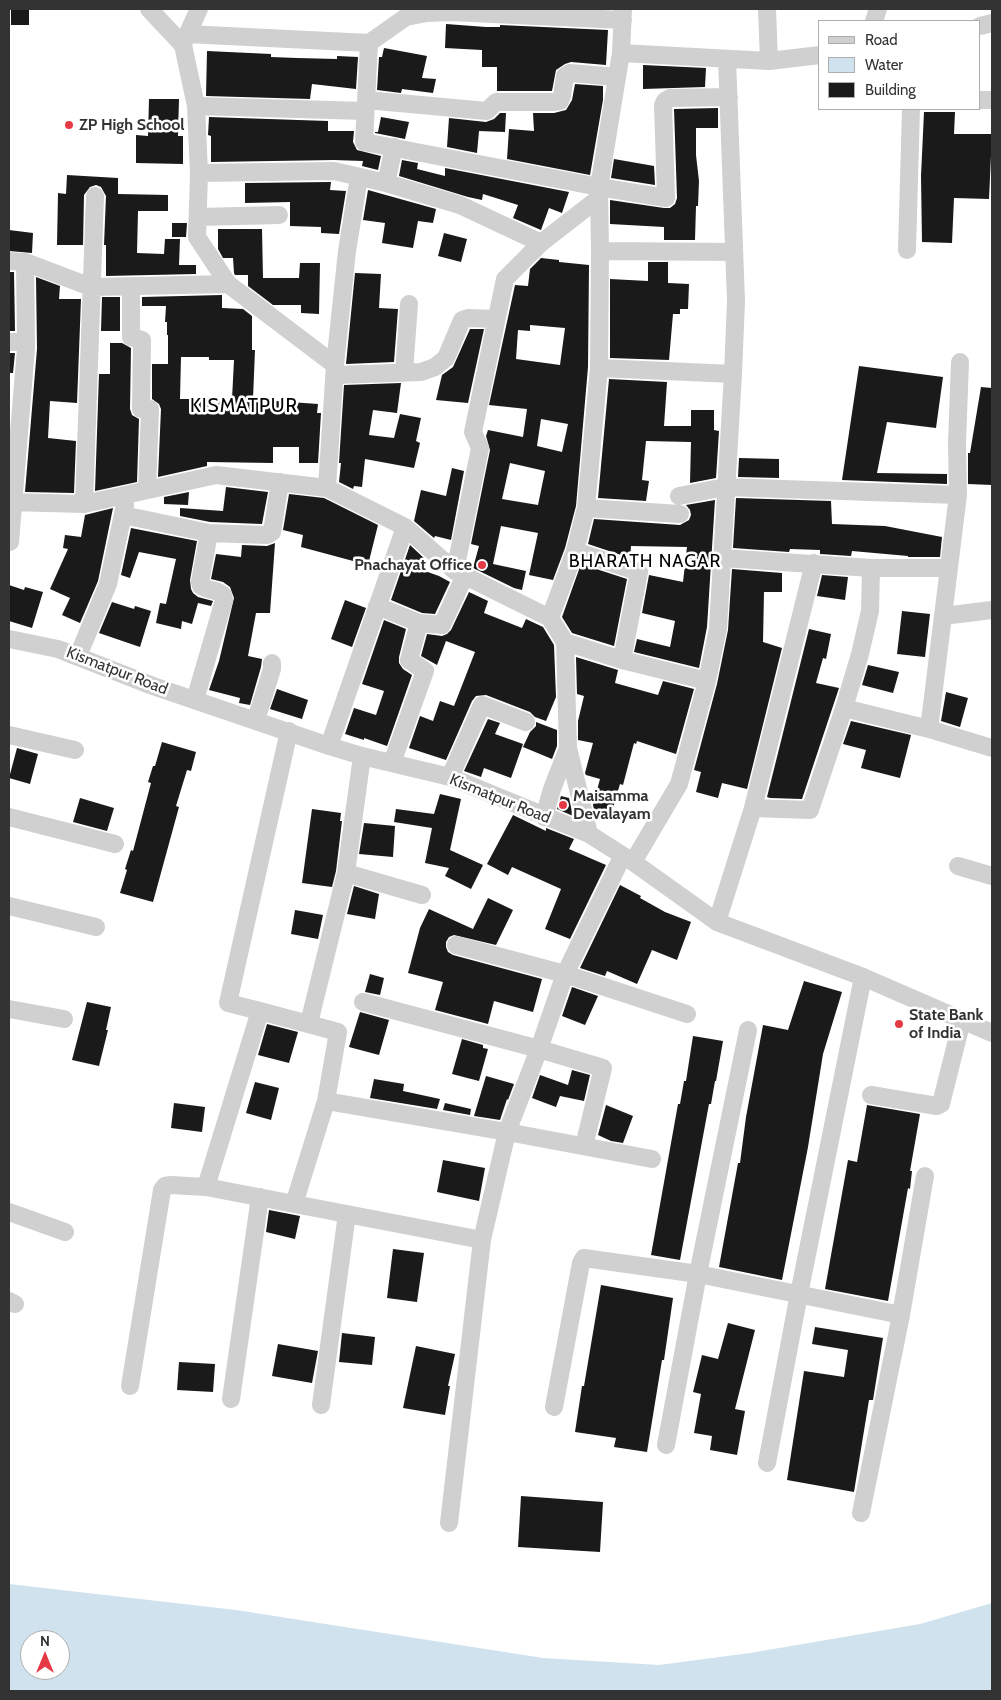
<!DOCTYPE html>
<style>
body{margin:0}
#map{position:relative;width:1001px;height:1700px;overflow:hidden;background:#fff;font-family:Cabin,sans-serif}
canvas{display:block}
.frame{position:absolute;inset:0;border:10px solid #333;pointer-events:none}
.legend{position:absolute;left:818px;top:20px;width:162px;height:90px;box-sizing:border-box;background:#fff;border:1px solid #adadad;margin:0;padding:6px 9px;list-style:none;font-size:15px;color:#333}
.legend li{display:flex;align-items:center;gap:10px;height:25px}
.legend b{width:25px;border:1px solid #adadad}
.north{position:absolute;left:20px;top:1630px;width:50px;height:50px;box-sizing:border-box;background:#fff;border:1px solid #adadad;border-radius:50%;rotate:0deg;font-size:14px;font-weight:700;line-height:20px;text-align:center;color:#333}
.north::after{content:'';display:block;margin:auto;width:18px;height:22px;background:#e63946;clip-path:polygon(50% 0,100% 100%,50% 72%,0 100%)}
</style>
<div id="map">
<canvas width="1001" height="1700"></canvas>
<div class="frame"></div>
<ul class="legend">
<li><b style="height:6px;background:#d0d0d0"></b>Road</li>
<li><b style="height:14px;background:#cfe2ee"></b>Water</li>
<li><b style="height:14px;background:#1a1a1a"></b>Building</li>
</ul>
<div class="north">N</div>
</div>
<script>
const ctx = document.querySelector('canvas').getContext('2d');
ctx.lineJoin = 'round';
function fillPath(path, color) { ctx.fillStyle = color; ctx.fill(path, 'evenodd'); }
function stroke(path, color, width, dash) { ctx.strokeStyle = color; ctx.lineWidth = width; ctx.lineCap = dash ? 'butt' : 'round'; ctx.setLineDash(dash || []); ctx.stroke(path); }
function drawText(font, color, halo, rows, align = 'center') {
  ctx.font = font + ' Cabin,sans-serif'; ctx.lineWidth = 5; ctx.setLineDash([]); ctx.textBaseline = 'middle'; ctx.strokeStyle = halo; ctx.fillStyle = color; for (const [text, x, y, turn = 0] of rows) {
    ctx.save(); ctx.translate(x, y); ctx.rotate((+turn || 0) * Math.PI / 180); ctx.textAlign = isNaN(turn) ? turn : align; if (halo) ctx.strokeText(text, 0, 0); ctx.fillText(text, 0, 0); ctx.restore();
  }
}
fillPath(new Path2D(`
 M9 1584 236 1610 543 1658 659 1665 750 1653 920 1624 992 1603V1691H9ZM30 1640H60V1670H30Z`), '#cfe2ee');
fillPath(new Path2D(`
 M11 9H29V25H11Z
 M446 24 486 27H500V25L608 30 606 65 571 62 565 64 556 70 552 91H497V67H482V50L445 48Z
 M384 48 427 56 422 78 436 79 433 93 402 89 401 93 377 90 379 57H382Z
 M207 51 271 54V57L297 58 337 59V56L358 57 356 89 312 84 310 99 206 96Z
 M643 65 706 68 705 87 643 89Z
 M575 84 603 86V100L590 175 507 159 509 129 534 131 533 113H554L566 110 572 100Z
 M149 99H179L178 136H183V164L136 163V135L148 136Z
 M718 108V128H696V155L699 181 698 206H696L695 240H664V227L610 224V200L664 208H670L675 204 677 198 674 109Z
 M924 112H955L954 134H992L989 199 954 198 952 243 922 242 921 176Z
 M500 113H506L505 132 479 131 477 153 447 147 449 118 486 122 494 119Z
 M209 117 328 121V131H354L353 142 357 150 381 156 378 170 362 166 363 161 334 160 211 162V136L208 135Z
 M381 117 409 122 405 139 375 133V132H378Z
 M614 159 654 166 655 185 611 178Z
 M402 160 418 163 417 169 445 176V168L569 192 562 213 549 208 541 230 513 218 518 205 483 194 482 200 468 197 399 176Z
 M67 175 118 178V194L168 195V211H138L137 253 164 254 165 239H180L179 265H196V274L106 276V245H104L106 196 101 187 96 185 90 187 84 195 83 245H57L58 193 66 194Z
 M331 182 330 190 346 191 339 234 321 233V227L290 226V202L245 203V183Z
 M368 190 436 209 433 223 418 221 413 248 382 243 385 223 363 220Z
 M172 223H187L186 237H172Z
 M218 229H262L263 278H299L300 263H320L319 314 301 313V305H273L248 286V275H235L234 273 233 258H223L218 249Z
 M9 230 33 233 32 253 9 251Z
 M444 233 467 239 461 262 438 256Z
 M541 258 559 260V262L589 265 588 367 576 506 565 548 553 580 529 575 538 533 501 526 493 564 526 571 522 590 514 588 473 568 479 546 471 544 490 450 486 436 488 430 523 437 527 409 489 405 515 285 528 286 530 269ZM530 325 565 328 560 365 516 359 518 330 530 331ZM541 419 568 424 562 452 537 446ZM510 463 545 471 538 505 502 499Z
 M648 262H668V283L689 284 688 309H680V314H673L669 360 610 358V279L648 281Z
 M9 272H14L15 331H9Z
 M355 273 381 274 379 308 398 309 394 362 346 364Z
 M36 277 60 286 59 299H81L77 403 50 401 48 438 76 441 74 493 25 492 37 349Z
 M222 295V308L243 309 252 316V350H255L253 399H276V401L318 404 317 413H321L318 463H299V447H273V463L207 462V466L158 477 161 409 159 404 152 399V364H168V335H167V322H165L166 306H142V297ZM181 357H209V360H234L232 399H180Z
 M102 297H120V331H101Z
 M470 329H484L468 403 436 400 442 375 453 367Z
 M110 343H122L131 348 130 409 132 415 139 419 137 482 95 491 99 374H110Z
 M9 353H15L13 373H9Z
 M859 366 943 377 936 428 887 422 877 473 947 474V484L842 480Z
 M609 379 667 382 664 426H691V410H714V430L719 431 716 478 690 483 691 442 646 441 642 480 649 481 646 501 598 498Z
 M401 383 397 413 373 410 369 435 394 438 400 414 421 418 416 441 420 443 414 468 365 459 362 487 354 486 353 489 339 482 341 463H339L344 385Z
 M981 387 992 388V485L968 484V453H970Z
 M739 458 779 459V478L738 477Z
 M452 468 464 471 451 540 435 536 434 538 414 521 421 490 446 496Z
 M226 487 268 492 262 524 210 522 180 516V508L223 511Z
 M189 492 188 505 164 504V497Z
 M289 494 324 498 378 525 368 565 301 547 303 535 283 530Z
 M736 498 831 501 832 524 885 526 942 537 940 557H908V556L852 551 851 556 820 554V550L790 549 789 552 733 548Z
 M715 500 707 627 699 668 634 652 637 639 670 647 675 621 642 613 649 575 683 582 687 547 631 546 630 558 588 544 594 519 680 525 689 520 691 515 690 510 686 505Z
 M113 508 98 581 80 623 62 615 70 598 50 589 68 549 63 548 65 535 81 537 85 515Z
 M131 528 197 541 190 580 191 589 193 593 198 597 213 601 211 606 198 603 192 624 182 621 181 629 156 623 160 603 166 604 176 559 139 552 130 578 121 575Z
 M275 543 270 613H256L248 656 262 659 261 667 250 705 239 703 240 698 209 690 219 661 234 598 230 587 223 582 211 579 216 554 241 557 242 545 267 546Z
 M410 545 426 560 422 570 439 576 450 582 435 614 422 613 391 600Z
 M581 564 627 579 614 646 572 633 562 617Z
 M732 569 782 573V592H764L763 642 782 648 747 789 722 783 718 798 696 792 701 772 694 770 717 684 728 630Z
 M822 575 848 577 845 600 817 596Z
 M9 585 24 590 25 587 43 592 32 628 9 621Z
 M469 592 488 601 484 613 522 628 526 619 543 627 554 645 556 697 546 721 535 717 530 712 486 695 476 696 472 701 446 760 409 748 420 716 433 721 440 701 454 706 475 652 446 641 437 665 421 656 427 634 442 636 447 634 451 630Z
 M345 600 366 608 352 647 331 639Z
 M112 602 134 609 135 606 151 611 140 647 99 633Z
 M902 611 930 614 925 657 897 654Z
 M384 620 406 629 399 657V663L403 669 412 675 387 746 364 738V740L345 734 354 708 376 715 384 691 362 684Z
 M809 629 831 634 826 659 823 658 816 683 839 688 802 799 770 798 767 797Z
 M576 657 618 670 615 683 658 695 663 681 694 689 676 754 637 741 636 744 634 743 623 785 620 784 610 818 595 814 593 805 600 779 586 775 585 773 593 743 578 740V721L584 696 577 694Z
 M868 665 899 672 893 693 862 685Z
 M277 689 308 700 302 719 270 709Z
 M946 692 968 698 960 727 941 721Z
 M488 719 500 723 495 734 523 744 511 778 484 768 481 777 464 771Z
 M851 721 911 735 900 778 861 768 866 750 843 744Z
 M536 722 557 730V746L552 759 523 747 530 732 536 726Z
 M162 742 196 752 191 771 187 770 176 806 179 807 153 902 120 893 127 870 125 869 131 850 133 851 151 783 148 782 153 766H155Z
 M17 748 38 754 30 784 9 778Z
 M440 794 461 799 450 850 483 865 471 889 445 876 449 868 425 863 432 828 394 822 396 809 434 814Z
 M561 796 569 798 573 816 557 809Z
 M80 798 114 808 107 831 73 822Z
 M312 809 341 813 340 821H342L336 871 332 887 302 883Z
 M513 815 546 831V828L574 839 569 849 606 865 570 939 545 929 561 889 512 867 508 875 487 864Z
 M364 823 395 826 393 857 359 854Z
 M620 885 641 896 640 898 665 912 691 922 677 960 652 950 637 984 607 971 605 976 580 968Z
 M354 886 379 894 375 919 347 914Z
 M488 898 513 910 496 945 454 935 449 937 446 942V947L448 952 453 955 542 979 533 1012 494 1001 488 1024 435 1010 443 982 408 973 420 928 429 909 473 929Z
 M295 910 323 915 318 939 291 934Z
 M370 974 384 978 380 995 365 992Z
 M804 981 842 992 823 1054 808 1147 782 1280 719 1267 738 1163H740L746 1117 763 1025 788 1030Z
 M572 987 598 996 585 1025 562 1016Z
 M87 1002 111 1007 106 1030H108L99 1066 72 1060Z
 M360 1012 389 1020 379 1055 349 1047Z
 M267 1024 298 1032 289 1063 258 1055Z
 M693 1036 723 1041 716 1081H715L711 1104H709L680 1260 651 1255 678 1104H680L684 1081H686Z
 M462 1039 483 1045V1048L488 1049 479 1081 452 1074Z
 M572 1070 590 1075 584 1101 560 1096 556 1107 532 1098 540 1075 568 1085Z
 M486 1076 514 1084 508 1100 507 1099 500 1120 474 1116Z
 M374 1079 404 1084 403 1091 440 1099 437 1109 370 1098Z
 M255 1082 279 1088 271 1120 246 1113Z
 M174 1103 205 1107 202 1132 171 1128Z
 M445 1103 471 1109 470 1115 443 1110Z
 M606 1105 633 1116 623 1143 611 1141 598 1135Z
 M867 1105 920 1114 910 1171H912L910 1189 908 1188 888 1301 825 1289 848 1160 857 1162Z
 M443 1160 485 1168 479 1201 437 1192Z
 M269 1210 300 1216 295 1239 266 1232Z
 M393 1249 424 1253 417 1302 387 1298Z
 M601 1285 673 1298 664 1360H662L647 1452 614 1447 616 1438 575 1432 582 1386H584Z
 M728 1323 755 1330 735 1409 745 1411 737 1455 710 1450 712 1436 694 1433 701 1394 693 1392 702 1355 718 1359Z
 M815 1327 883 1338 873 1400H869L854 1492 787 1480 804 1371 844 1377 848 1350 812 1344Z
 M342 1333 375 1337 372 1365 339 1362Z
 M278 1344 318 1351 312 1383 272 1376Z
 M416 1346 455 1354 448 1386H450L445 1415 403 1408Z
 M179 1362 215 1364 213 1392 177 1390Z
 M521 1496 603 1502 600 1552 518 1547Z`), '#1a1a1a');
stroke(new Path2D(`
 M149 9 183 45 196 106 199 173 197 237 228 284 335 365 327 488
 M767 9 769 61
 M874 21 878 9
 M980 26 992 23
 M187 34 369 43 406 17 427 13 450 12 623 20
 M369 43 364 142 599 187 666 198 663 105 665 101 670 98 729 97
 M183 44 199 9
 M621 53 769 61 820 55
 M727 59 736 301 733 374
 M366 100 487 111 496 102H553L560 101 562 96 565 76 570 73 617 77
 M980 100H992
 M196 106 365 111
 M199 173 334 171 386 183 460 205 541 243
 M386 183 394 147
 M198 217 279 215
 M907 250 911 109
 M600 251 734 252
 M9 261 25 262 91 287 228 284
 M25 262 26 342
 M131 286V337L142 340 141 409H150L147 490
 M9 342H26V348L10 542
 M960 362 957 443 958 495 929 729 992 748
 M335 365 347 251 359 177
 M599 368 733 374 718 628 707 681 679 784 633 862
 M404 372 409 304
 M335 375 421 372 435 367 446 358 462 320 468 318 496 319
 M679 496 725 487 958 495
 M9 502 84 504 216 475 327 488 405 527 455 571 550 618 565 642 622 660 707 681
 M84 504 95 196
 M586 508 680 514
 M123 515 209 533 267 535 272 532 280 482
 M575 551 639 572 622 660
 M723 558 871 568H949
 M455 571 480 448 473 432 505 279 541 243 599 198
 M377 606 419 623 442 625 465 575
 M943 616 992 610
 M550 618 575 551 586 508 599 368 600 251 599 187 621 53 623 9
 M9 639 58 649 153 686 329 746 362 756 450 777 589 834 633 862 717 922 863 977 992 1033
 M565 642 568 748 589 834
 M78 656 108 584 125 505
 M195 700 224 600 223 595C217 589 208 591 201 586L200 582 209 533
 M844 708 929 729
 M256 720 272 669V663
 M289 731 228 1003 260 1011 206 1187 482 1240
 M9 735 75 750
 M329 746 405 527
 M392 763 425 671 409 660 419 623
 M450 777 482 705 526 722
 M753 808 810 810 844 708 860 654 870 611 871 568
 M9 817 115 844
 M544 817 552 789 568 748
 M958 866 992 876
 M346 873 422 895
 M9 906 96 927
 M717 922 753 808 814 563
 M456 945 565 974 687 1014
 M363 1002 539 1049 603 1068 584 1146
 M9 1009 64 1019
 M260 1011 338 1032 326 1101 294 1204
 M309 1023 346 873 362 756
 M871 1095 937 1106 941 1104 962 1020
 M326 1101 507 1132 652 1159
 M9 1212 65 1232
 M9 1301 15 1304
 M901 1315 925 1176
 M130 1386 162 1190 165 1186 171 1185 206 1187
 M231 1399 260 1197
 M321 1405 347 1214
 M554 1407 581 1263 584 1258 698 1274 901 1315 861 1513
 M666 1445 698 1274 748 1030
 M767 1463 799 1294 863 977
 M449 1523 482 1240 507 1132 539 1049 565 974 622 857`), '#d0d0d0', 18);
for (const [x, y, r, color] of [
 [69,125,5,"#e63946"],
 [482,565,5,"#e63946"],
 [563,805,5,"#e63946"],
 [899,1024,5,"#e63946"]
]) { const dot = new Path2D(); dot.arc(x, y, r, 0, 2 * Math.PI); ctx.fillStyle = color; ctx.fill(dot); stroke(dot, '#fff', 2); }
drawText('bold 16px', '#333', '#fff', [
 ["ZP High School",79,125],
 ["Pnachayat Office",472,565,"right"],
 ["Maisamma",573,796],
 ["Devalayam",573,814],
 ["State Bank",909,1015],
 ["of India",909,1033]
], 'left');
drawText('16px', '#333', '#fff', [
 ["Kismatpur Road",117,671,21],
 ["Kismatpur Road",500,799,22]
]);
ctx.letterSpacing = '1px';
drawText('18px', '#000', '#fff', [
 ["BHARATH NAGAR",645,562]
]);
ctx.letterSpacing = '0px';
ctx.letterSpacing = '1px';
drawText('19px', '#000', '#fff', [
 ["KISMATPUR",244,406]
]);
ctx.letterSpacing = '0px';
</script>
